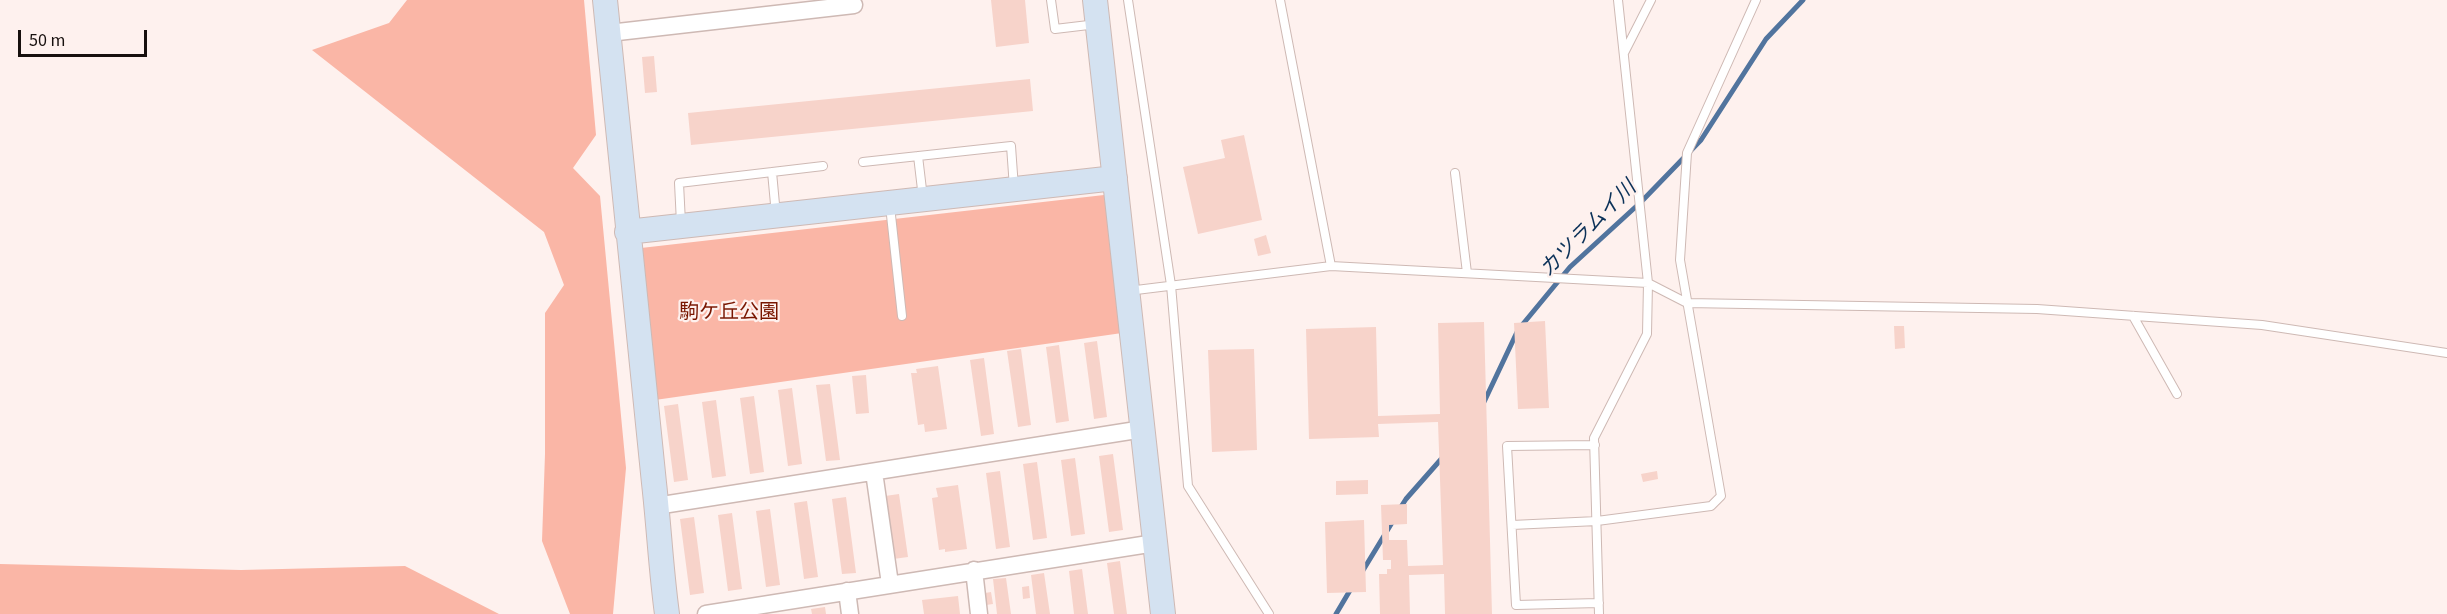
<!DOCTYPE html>
<meta charset="utf-8">
<style>
body{margin:0}
#map{position:relative;width:2447px;height:614px;overflow:hidden;background:#fef1ee;font-family:"Source Sans 3",sans-serif}
canvas{display:block}
.scale{position:absolute;left:18px;top:30px;width:129px;height:27px;box-sizing:border-box;border:3px solid #17100e;border-top:0;padding-left:8px;font-size:18px;line-height:21px;white-space:nowrap;color:#17100e;-webkit-text-stroke:4px #fef1ee;paint-order:stroke}
</style>
<div id="map">
<canvas width="2447" height="614"></canvas>
<div class="scale">50 m</div>
</div>
<script>
const ctx = document.querySelector('canvas').getContext('2d');
ctx.lineJoin = 'round';
function fillPath(path, color) { ctx.fillStyle = color; ctx.fill(path, 'evenodd'); }
function stroke(path, color, width, dash) { ctx.strokeStyle = color; ctx.lineWidth = width; ctx.lineCap = dash ? 'butt' : 'round'; ctx.setLineDash(dash || []); ctx.stroke(path); }
function drawText(font, color, halo, rows, align = 'center') {
  ctx.font = font + ' "Source Sans 3","Noto Sans JP",sans-serif'; ctx.lineWidth = 4.5; ctx.setLineDash([]); ctx.textBaseline = 'middle'; ctx.strokeStyle = halo; ctx.fillStyle = color; for (const [text, x, y, turn = 0] of rows) {
    ctx.save(); ctx.translate(x, y); ctx.rotate((+turn || 0) * Math.PI / 180); ctx.textAlign = isNaN(turn) ? turn : align; if (halo) ctx.strokeText(text, 0, 0); ctx.fillText(text, 0, 0); ctx.restore();
  }
}
fillPath(new Path2D(`
 M407 0H584L596 135 573 168 600 196 626 468 613 614H570L542 541 545 454V313L564 285 544 232 312 50 389 23Z
 M1104 195 1122 333 655 400 641 248Z
 M0 564 241 570 405 566 499 614H0Z`), '#fab6a6');
stroke(new Path2D(`
 M1484 402 1518 330 1570 267 1641 202 1701 140 1766 39 1803 0
 M1399 510 1406 499 1443 457
 M1362 572 1393 521
 M1336 614 1352 587`), '#51749e', 5);
fillPath(new Path2D(`
 M991 0H1025L1029 43 996 47Z
 M654 56 657 92 645 93 642 57Z
 M1030 79 1033 111 691 145 688 113Z
 M1244 135 1262 220 1198 234 1183 167 1225 158 1221 140Z
 M1266 235 1271 253 1258 256 1254 239Z
 M1545 321 1549 408 1518 409 1514 323Z
 M1484 322 1492 614H1445L1444 574 1409 575 1410 614H1380L1379 574H1387V569H1391V560H1383L1381 505 1407 504V524L1389 525V540H1407L1408 566 1443 565 1438 422 1378 424 1379 437 1309 439 1306 329 1376 327 1378 416 1440 414 1438 323Z
 M1894 326H1904L1905 348 1895 349Z
 M1097 341 1107 417 1094 419 1084 343Z
 M1059 345 1069 421 1056 423 1046 347Z
 M1021 349 1031 425 1018 427 1007 351Z
 M1254 349 1257 450 1212 452 1208 350Z
 M984 358 994 434 981 436 970 360Z
 M938 366 947 429 925 432 924 424 918 425 911 373H917L916 369Z
 M866 375 869 413 856 414 852 376Z
 M830 384 840 460 826 461 816 385Z
 M792 388 802 464 788 466 778 390Z
 M754 396 764 472 750 474 740 398Z
 M716 400 726 476 712 478 702 402Z
 M678 404 688 480 674 482 664 406Z
 M1113 454 1123 530 1109 532 1099 456Z
 M1075 458 1085 534 1071 536 1061 460Z
 M1037 462 1047 538 1033 540 1023 464Z
 M1000 471 1010 547 996 549 986 473Z
 M1657 471 1658 479 1643 482 1641 474Z
 M1368 480V494L1336 495V481Z
 M958 485 967 549 945 552V549L939 550 932 498 938 497 936 488Z
 M899 494 908 557 886 560 878 497Z
 M846 497 856 573 842 574 832 499Z
 M807 501 818 577 804 579 794 503Z
 M770 509 780 585 766 587 756 511Z
 M732 513 742 589 728 591 718 515Z
 M694 517 704 593 690 595 680 519Z
 M1364 520 1366 592 1327 593 1325 522Z
 M1120 561 1127 614H1114L1107 563Z
 M1082 569 1088 614H1074L1069 571Z
 M1044 573 1050 614H1036L1031 575Z
 M1006 578 1011 614H997L993 579Z
 M1029 586 1030 598 1023 599 1022 587Z
 M991 592 993 604 986 605 985 593Z
 M958 596 960 614H924L922 600Z
 M825 607 826 614H812L811 609Z`), '#f7d3ca');
const lane = new Path2D(`
 M1051 0 1055 29 1097 24
 M1128 0 1171 285 1188 486 1269 614
 M1280 0 1331 266
 M1624 53 1651 0
 M918 156 923 198
 M863 162 1011 146 1014 188
 M772 172 776 215
 M1455 173 1467 273
 M890 206 902 316
 M681 223 679 183 823 166
 M1128 291 1331 266 1648 283 1687 303 2037 309 2262 325 2447 353
 M2133 316 2177 394
 M1595 445 1507 446 1516 605 1599 603
 M1512 525 1597 521 1711 506 1721 496 1680 260 1687 153 1756 0
 M1599 614 1594 438 1647 334 1648 283 1618 0`);
const street = new Path2D(`
 M609 33 854 5
 M874 472 890 584
 M656 506 1143 429
 M974 570 979 614
 M847 591 850 614
 M706 614 1155 543`);
const secondary = new Path2D(`
 M605 0C622 161 637 322 654 483 659 527 661 570 667 614
 M1095 0 1163 614
 M627 232 1115 178`);
stroke(lane, '#ceb9b4', 10);
stroke(street, '#ceb9b4', 19);
stroke(secondary, '#ceb9b4', 26);
stroke(lane, '#fff', 8);
stroke(street, '#fff', 16);
stroke(secondary, '#d4e2f1', 24);
drawText('20px', '#791600', '#fef1ee', [
 ["駒ケ丘公園",729,314]
]);
drawText('italic 21px', '#0b3158', '#fef1ee', [
 ["カツラムイ川",1589,230,-45]
]);
</script>
